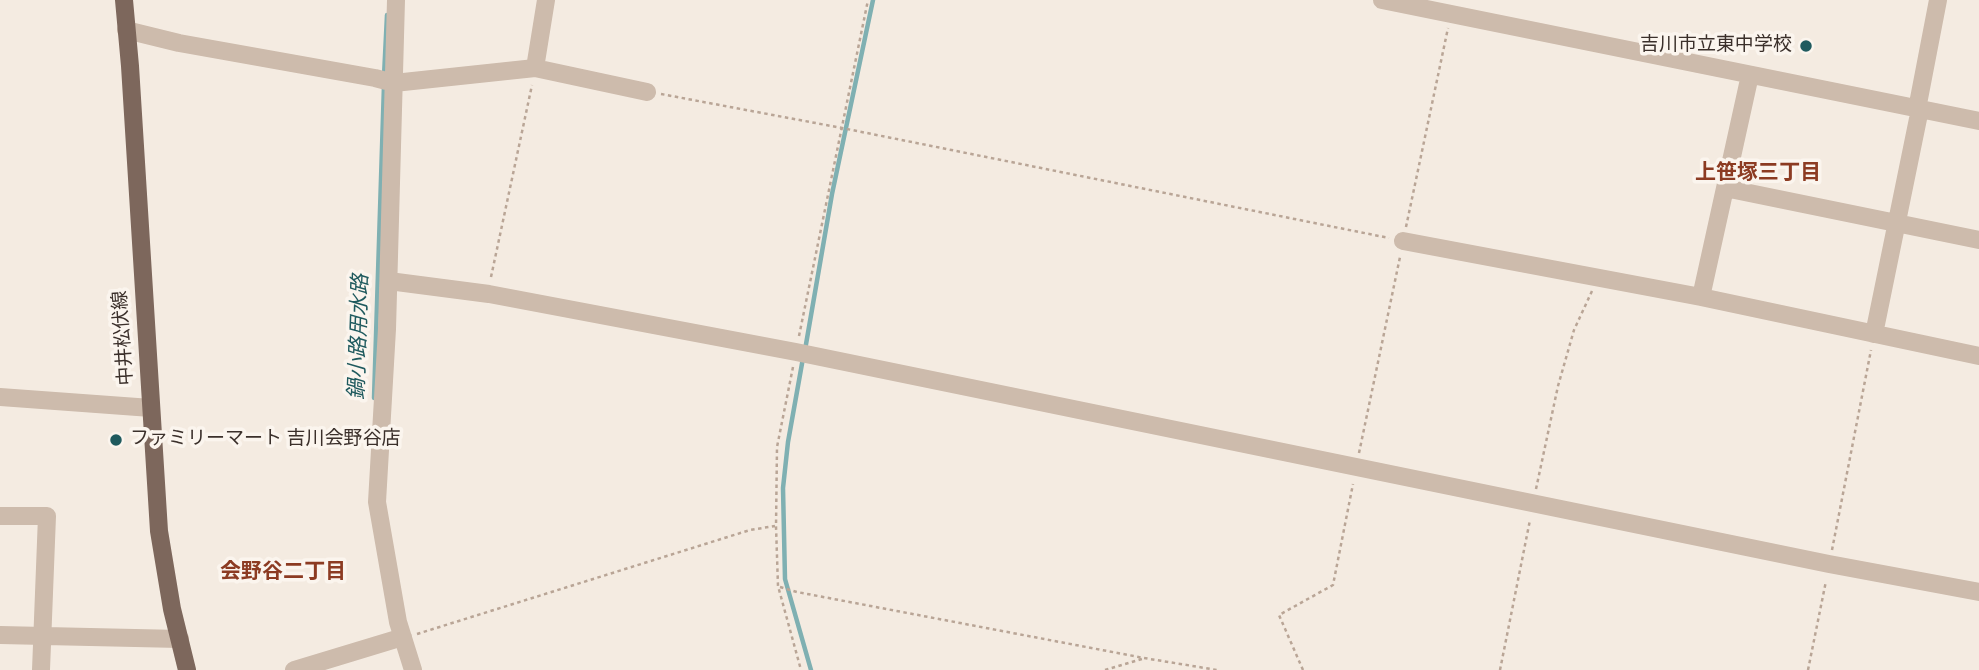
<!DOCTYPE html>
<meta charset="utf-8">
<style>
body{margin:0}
canvas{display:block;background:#f4ebe1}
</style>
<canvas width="1979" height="670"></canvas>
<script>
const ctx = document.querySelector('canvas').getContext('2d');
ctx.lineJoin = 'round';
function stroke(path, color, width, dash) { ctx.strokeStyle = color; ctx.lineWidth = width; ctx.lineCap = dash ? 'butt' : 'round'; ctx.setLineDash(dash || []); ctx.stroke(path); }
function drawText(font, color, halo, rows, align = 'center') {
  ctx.font = font + ' Overpass,"Noto Sans JP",sans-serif'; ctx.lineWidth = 7; ctx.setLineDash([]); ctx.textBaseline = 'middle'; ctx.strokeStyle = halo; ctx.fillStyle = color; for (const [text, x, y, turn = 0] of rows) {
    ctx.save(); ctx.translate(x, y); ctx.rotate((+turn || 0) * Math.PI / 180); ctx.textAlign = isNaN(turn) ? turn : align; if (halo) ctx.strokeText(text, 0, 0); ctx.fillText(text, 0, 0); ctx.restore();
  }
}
stroke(new Path2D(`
 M384 76 387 15
 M805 350 832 194 873 0
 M803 358 788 442 783 488 785 579 811 670
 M374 398 384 85`), '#7fb0b2', 4.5);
stroke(new Path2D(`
 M661 94 842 128 1389 238
 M1406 227 1448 28
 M491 277 532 85
 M799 336 868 0
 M793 367 777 447 776 526 778 586 801 670
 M1359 453 1400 257
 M1536 489 1558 386 1574 330 1592 291
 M1832 550 1871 350
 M780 587 797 592 1144 658 1217 670
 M417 634 750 530 775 526
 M1105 670 1142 659
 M1303 670 1279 615 1333 585 1353 484
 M1500 670 1530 520
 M1808 670 1826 581`), '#b9a596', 2.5, [3.5, 3.5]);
stroke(new Path2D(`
 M396 0 387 329 377 502 398 622 413 670
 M1382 0 1979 121
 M126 30 179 43 375 78 394 83 535 68 647 92
 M535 68 546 0
 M1917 109 1938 0
 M1725 188 1979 240
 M1403 241 1701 297 1979 356
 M389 281 489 294 796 352 1829 564 1979 592
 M1701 297 1750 75
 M1874 334 1920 109
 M0 397 151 408
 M0 516H47L41 670
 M0 635 180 639
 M294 670 403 637`), '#cdbbac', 18);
stroke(new Path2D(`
 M124 0 130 66 159 531 172 609 187 670`), '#7d675c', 18);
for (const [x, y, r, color] of [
 [1806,46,7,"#1f5a5e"],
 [116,440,7,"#1f5a5e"]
]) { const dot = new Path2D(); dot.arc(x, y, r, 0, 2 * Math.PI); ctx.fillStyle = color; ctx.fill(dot); stroke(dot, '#fbf5ee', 2.5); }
drawText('19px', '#3b302b', '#fbf5ee', [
 ["吉川市立東中学校",1792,46],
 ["ファミリーマート 吉川会野谷店",130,440,"left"]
], 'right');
drawText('19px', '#3b302b', '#fbf5ee', [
 ["中井松伏線",125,338,-94]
]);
drawText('bold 21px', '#8c3b22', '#fbf5ee', [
 ["上笹塚三丁目",1758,175],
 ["会野谷二丁目",283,574]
]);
drawText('italic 21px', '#1f5a5e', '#fbf5ee', [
 ["鍋小路用水路",361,337,-88]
]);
</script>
